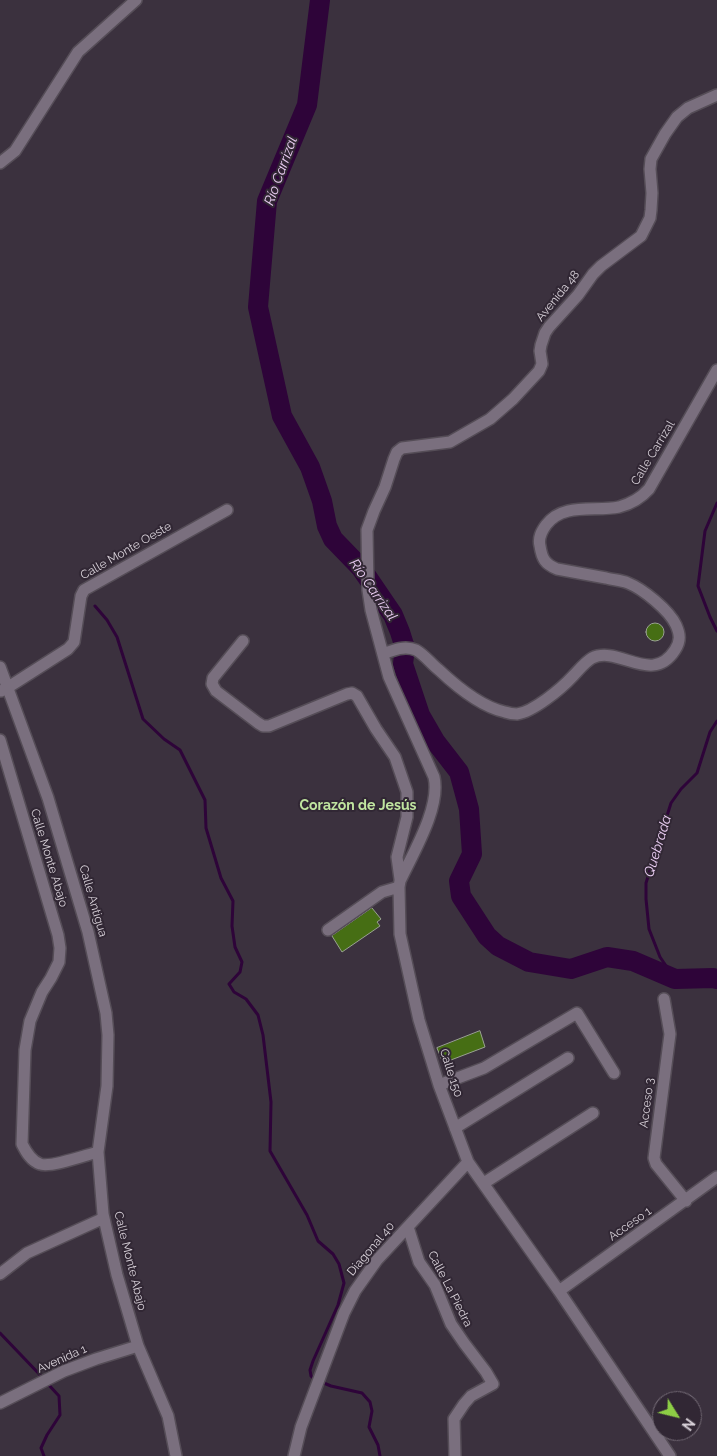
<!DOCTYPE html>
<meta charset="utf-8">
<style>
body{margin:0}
#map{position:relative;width:717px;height:1456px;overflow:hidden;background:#3b313e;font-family:Raleway,sans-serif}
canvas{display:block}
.north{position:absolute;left:652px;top:1391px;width:50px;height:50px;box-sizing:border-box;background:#312734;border:1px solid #746b76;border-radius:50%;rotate:126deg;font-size:14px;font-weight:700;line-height:20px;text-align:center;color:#d8d1d9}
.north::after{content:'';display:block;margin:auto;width:18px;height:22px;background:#8dce45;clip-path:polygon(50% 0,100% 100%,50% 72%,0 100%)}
</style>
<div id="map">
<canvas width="717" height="1456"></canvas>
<div class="north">N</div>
</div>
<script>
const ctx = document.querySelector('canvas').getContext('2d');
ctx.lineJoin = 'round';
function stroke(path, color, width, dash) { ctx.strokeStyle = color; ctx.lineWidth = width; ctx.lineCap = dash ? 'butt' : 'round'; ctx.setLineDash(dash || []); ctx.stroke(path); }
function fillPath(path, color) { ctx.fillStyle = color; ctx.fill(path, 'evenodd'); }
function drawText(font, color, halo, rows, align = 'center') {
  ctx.font = font + ' Raleway,sans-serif'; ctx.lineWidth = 4; ctx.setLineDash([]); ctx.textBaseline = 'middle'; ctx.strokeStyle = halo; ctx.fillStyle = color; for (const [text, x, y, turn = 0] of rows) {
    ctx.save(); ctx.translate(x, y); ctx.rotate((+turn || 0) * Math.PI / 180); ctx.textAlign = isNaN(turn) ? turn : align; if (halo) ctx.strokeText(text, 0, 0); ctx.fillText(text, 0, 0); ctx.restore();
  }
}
stroke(new Path2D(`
 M717 503 705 531 698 586 710 617 717 631
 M95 606 107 620 117 637 143 719 164 739 180 750 205 800 206 828 221 878 233 901 232 926 235 947 242 962 240 972 229 984 234 992 246 999 258 1015 263 1035 271 1102 270 1151 307 1215 318 1241 333 1254 339 1264 344 1283 338 1305 313 1361 310 1370 311 1376 314 1379 331 1386 362 1393 370 1402 372 1411 369 1427 378 1445 380 1456
 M675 979 660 957 649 929 646 899V883L671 803 681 789 697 773 710 732 717 721
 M0 1333 43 1378
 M44 1456 41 1448 47 1435 60 1415 59 1396 47 1383`), '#2e0439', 3);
stroke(new Path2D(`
 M320 0 307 105 267 201 258 307 282 416 310 467 322 501 327 526 333 539 361 568 393 615 400 632 405 648 403 664 420 715 435 741 459 772 469 809 472 854 459 881 461 896 487 936 498 946 529 962 571 969 607 957 633 961 675 979 713 978 717 979`), '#2e0439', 20);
const building = new Path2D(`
 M646 632a9 9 0 1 1 18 0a9 9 0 1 1-18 0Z
 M372 908 381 919 377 922 380 926 342 952 332 936Z
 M480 1031 485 1047 443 1063 437 1048Z`);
fillPath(building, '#466e14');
stroke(building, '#99a291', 1);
const minor = new Path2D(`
 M0 163 15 151 78 52 136 0
 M243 641 213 678 212 684 216 691 258 723 263 726H269L347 694 352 693 357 696 376 729 395 757 407 792V817L397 857 400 879
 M383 654C393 650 405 645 416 650 425 655 431 664 439 670 456 686 482 707 505 712 508 713 513 714 517 714 533 712 561 689 573 676 578 671 585 662 592 658 619 645 652 686 675 650 681 641 680 634 676 625 669 610 643 589 628 583 621 580 613 580 606 578 590 575 573 572 557 569 545 564 542 559 540 546 538 538 541 532 546 525 563 502 595 512 619 507 630 504 641 498 649 489L717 370
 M0 667 48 798 88 932 106 1013 108 1035 107 1086 98 1152
 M1 691 7 688 68 649 74 642 81 596 84 590 227 510
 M0 740 58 935 60 948 59 962 51 978 42 992 30 1021 25 1050 22 1144C26 1152 31 1161 40 1164 50 1168 86 1155 98 1152L103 1214 117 1275 138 1346 168 1416 176 1456
 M328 930 382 892 399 887
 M664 999 670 1034 654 1158 656 1164 686 1201
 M439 1085 484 1068 577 1013 614 1073
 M455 1128 568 1058
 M484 1183 593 1113
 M408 1227 419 1262 435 1285 451 1324 464 1343 486 1372 493 1384 471 1396 464 1404 454 1419 455 1456
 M0 1274 27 1253 104 1218
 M559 1291 717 1177
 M0 1403 64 1371 96 1359 138 1346
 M294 1456 301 1427 344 1313 355 1291 377 1260 468 1162
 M670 1456 559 1291 468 1162 439 1085 419 1020 400 934 399 887 400 881C413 853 441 807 434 777L389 677 371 610 368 590 367 530 374 511 385 487 394 459 397 452 402 448 450 442 490 419 513 399 539 371 542 364 540 351 541 345 545 333 549 327 578 295 593 274 601 266 641 236 650 218 651 210 652 193 650 169 651 159 665 134 677 117 688 108 717 95`);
stroke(minor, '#554d57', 14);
stroke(minor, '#7a6f7e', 11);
drawText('12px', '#d8d1d9', '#312734', [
 ["Avenida 48",558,296,-51],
 ["Calle Carrizal",653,453,-59],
 ["Calle Monte Oeste",126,551,-30],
 ["Calle Monte Abajo",49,858,73],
 ["Calle Antigua",93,901,74],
 ["Calle 150",451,1073,72],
 ["Acceso 3",647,1103,-83],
 ["Acceso 1",630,1224,-35],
 ["Diagonal 40",371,1249,-50],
 ["Calle Monte Abajo",130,1261,76],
 ["Calle La Piedra",450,1289,63],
 ["Avenida 1",62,1359,-24]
]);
drawText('italic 14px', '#eacdf3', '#312734', [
 ["Río Carrizal",281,171,-70],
 ["Río Carrizal",373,590,55],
 ["Quebrada",658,846,-73]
]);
drawText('bold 14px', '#c0e5a0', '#312734', [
 ["Corazón de Jesús",358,806]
]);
</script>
